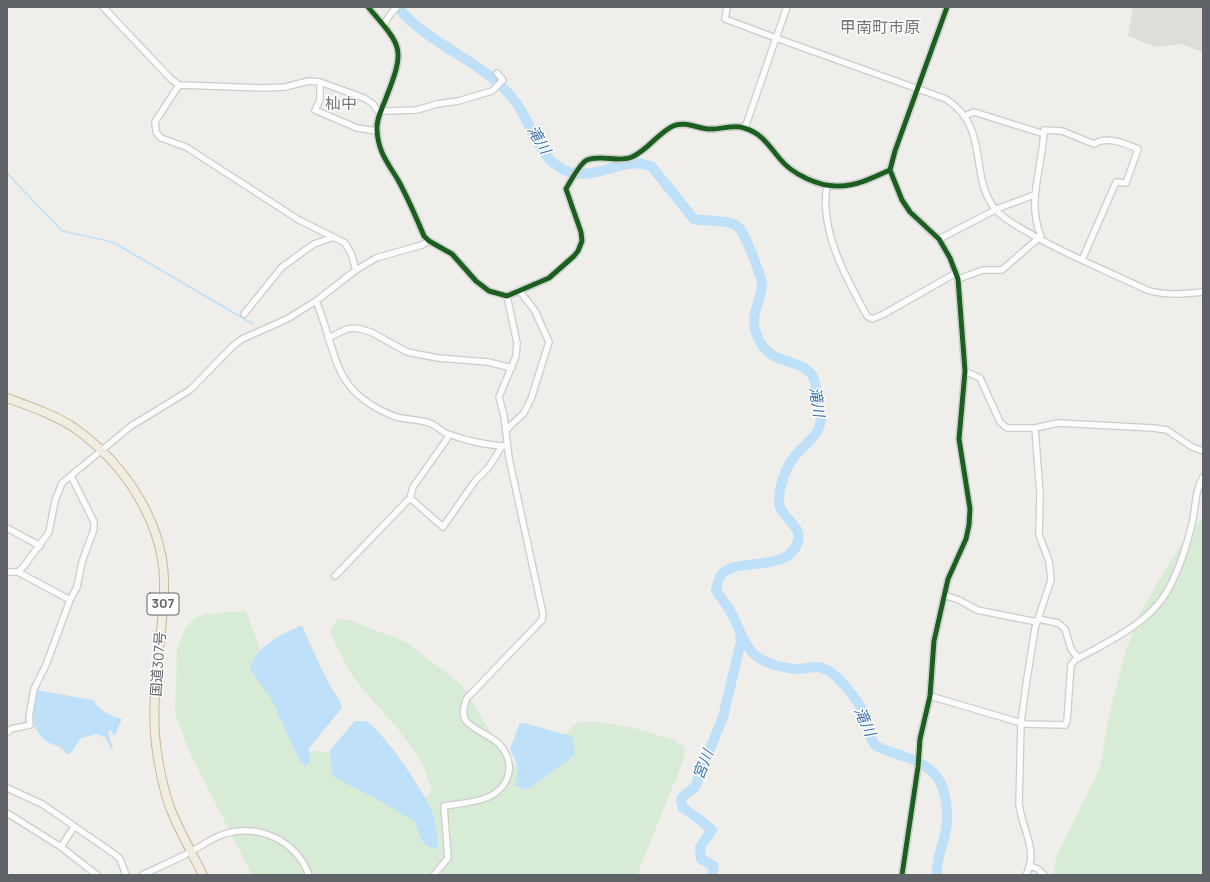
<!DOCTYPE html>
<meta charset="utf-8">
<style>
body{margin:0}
#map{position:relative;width:1210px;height:882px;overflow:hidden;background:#efeeea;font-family:Manrope,sans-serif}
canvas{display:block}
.frame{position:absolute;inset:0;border:8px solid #5f6368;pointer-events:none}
</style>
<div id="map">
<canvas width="1210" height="882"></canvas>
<div class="frame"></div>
</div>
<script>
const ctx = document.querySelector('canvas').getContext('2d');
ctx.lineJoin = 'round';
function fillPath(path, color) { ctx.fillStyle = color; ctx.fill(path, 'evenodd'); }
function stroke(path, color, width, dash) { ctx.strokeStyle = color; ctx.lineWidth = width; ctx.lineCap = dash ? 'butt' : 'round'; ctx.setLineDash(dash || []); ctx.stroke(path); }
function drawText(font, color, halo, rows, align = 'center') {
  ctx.font = font + ' Manrope,"Noto Sans JP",sans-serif'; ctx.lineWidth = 3; ctx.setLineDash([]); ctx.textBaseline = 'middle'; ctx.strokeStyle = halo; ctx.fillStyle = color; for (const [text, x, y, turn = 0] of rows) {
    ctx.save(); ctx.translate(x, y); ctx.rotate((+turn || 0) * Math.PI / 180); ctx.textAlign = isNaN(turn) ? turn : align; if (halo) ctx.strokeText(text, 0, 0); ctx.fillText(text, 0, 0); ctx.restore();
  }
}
fillPath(new Path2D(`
 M1133 7H1203V52L1181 44 1156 47 1128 36Z`), '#dfddda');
fillPath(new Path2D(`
 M1203 518V875H1053L1056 857 1100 768 1109 715 1125 654 1139 615 1169 563 1193 528Z
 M246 611 296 750 304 752 318 751 336 754 423 799 432 792C422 742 378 713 351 673 343 660 336 646 330 631L337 619 349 620 406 642 462 685 508 762 520 768 554 746 576 723 593 721 634 728 674 740 684 747 685 756 637 875H252L191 755 175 714 177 649 186 627 195 618 206 614Z`), '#d8ebd6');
fillPath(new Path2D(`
 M300 626 303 627C311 647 320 665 329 684 333 692 341 699 342 708L309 748 310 763 305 766 300 761 270 697 250 669C255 647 280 635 300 626Z
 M37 690 93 700C100 711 109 715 122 719L115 735H113L111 730 108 732 113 749 112 750 105 737 97 734 81 738 71 753 67 754C62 745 54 746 46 741 29 728 33 708 37 690Z
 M355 721C358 721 362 721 365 721 381 727 424 792 431 809 436 820 438 836 437 848L429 847 421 840 415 822 384 803 332 776 330 750Z
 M520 723H524L570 736 573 738 575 755 528 789H524L515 785C520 771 517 762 510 749Z`), '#bfe0f9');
stroke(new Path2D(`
 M7 173 62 231 104 240 118 245 253 324`), '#bfe0f9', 1.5);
stroke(new Path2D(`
 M397 7C404 14 411 22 419 28 452 54 492 69 517 104 533 127 539 162 569 172 595 181 630 154 652 167L694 219C708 222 731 218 740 229 746 236 762 278 762 285 760 305 748 315 758 338 772 369 804 356 814 379 816 385 816 391 817 397 819 404 821 411 821 418 820 436 805 444 794 457 785 468 779 488 779 502 779 517 803 525 798 541 790 573 736 557 722 574 718 578 717 586 716 591 725 602 733 614 738 627 743 638 746 647 755 655 766 664 784 668 798 669 808 669 817 664 827 670 841 677 863 707 868 722 871 731 868 740 877 746 881 749 886 750 891 752 912 759 936 765 943 789 947 803 949 819 945 834 942 848 936 860 937 875
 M712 875 714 866 701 859 700 847 712 830 699 819 683 808 681 802 682 797 695 787 723 717 741 641 740 635`), '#bfe0f9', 10);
const minor = new Path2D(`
 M103 7 171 79 179 85 264 88 285 87 309 81 320 82 364 98 373 104 377 110 387 111 417 110 437 104 458 101 492 91 503 80 497 73
 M368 7C402 47 406 47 386 98 382 109 376 119 377 130 378 152 388 163 398 180 408 198 416 217 424 236L429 241 452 254 476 281 489 291 507 296 549 278 574 256 578 251 582 241 581 232 566 189C570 182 580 163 587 160 601 154 618 163 632 157 648 150 658 133 673 126 684 121 697 128 708 129 720 130 733 124 744 128 762 133 769 146 780 159 792 174 819 187 839 186 856 186 875 177 890 170
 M727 7 725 19 776 38 745 128
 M787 7 776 38 946 99C991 128 968 175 995 209 1002 218 1014 224 1024 230 1063 254 1106 270 1147 290 1166 296 1183 294 1203 292
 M384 25 391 13 397 7
 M320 82V100L315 110 357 128 377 131
 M179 85 155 122 156 132 161 138 186 147 299 220 345 243 351 253 356 270
 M965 116 974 112 1044 134
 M827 185C819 230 846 278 867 316L872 319 882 315 956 273
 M939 239 999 208 1034 195
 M958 279 983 270H1002L1041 236C1026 202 1043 166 1044 130L1062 131 1094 144C1107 135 1126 144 1138 149L1126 183 1116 182 1082 260
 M316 301C338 353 330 389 391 415 404 421 419 418 432 424 438 427 442 432 448 434 464 440 489 446 507 446
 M244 314 282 267 314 244 334 237
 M328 338 347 329 356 328 371 332 407 352 438 358 488 362 512 368
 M965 371 980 378 1000 422 1007 428H1035L1058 423 1153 428 1167 430 1192 447 1203 451
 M506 430 524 413 531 399 549 342 535 311 519 290
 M410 498 443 527 475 481 489 467 502 446
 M7 528 40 546
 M7 572H18L24 566 49 532 55 501 62 483 131 426 190 390 233 346 242 339 287 319 316 301 356 270 376 258 422 245 429 241
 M18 572 70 600
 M335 576 410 498 413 487 447 439 448 434
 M944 595 959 600 977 610 1037 622
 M1038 619 1058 623 1065 629 1071 649 1078 658
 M930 696 1025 724 1065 725 1067 721 1071 665 1075 660C1102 645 1139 628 1159 603 1174 585 1185 551 1191 528 1196 511 1194 492 1203 477
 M7 733 11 729 30 725 29 717 34 689 46 665 70 600 77 587 82 562 94 529V522L71 476
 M7 788 42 804 113 853 120 859 126 875
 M7 813 61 847 97 875
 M61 847 74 827
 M1030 866 1038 869 1044 875
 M142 875C159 867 176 860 192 851 203 845 212 838 224 834 260 823 296 841 309 875
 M434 875 448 858 444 806C456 804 471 803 483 799 509 791 518 764 499 744 490 735 475 731 466 721 461 714 464 705 467 698L542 620 543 614 509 458 504 416 499 397 516 356 517 343 507 296
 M902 875 918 767 920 739 930 696 934 641 948 579 966 539 969 525 970 509 959 439 965 371 958 279 950 258 939 239 910 212 902 200 890 170 895 151 947 7
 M1026 875C1039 850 1022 830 1019 804L1021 722 1026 685 1035 628 1051 580 1049 561 1039 535 1040 494 1035 428`);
const highway = new Path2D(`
 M7 398C29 406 53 414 73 427 126 464 167 526 164 592 162 642 150 696 156 745 159 767 163 789 171 810 180 832 192 853 203 875`);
stroke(minor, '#cbcccc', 8);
stroke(highway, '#c8b996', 10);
stroke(minor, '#fdfcfc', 5.5);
stroke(highway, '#f0ede3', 8);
const rail = new Path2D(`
 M7 871 12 875`);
stroke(rail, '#e4e4e4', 3);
stroke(rail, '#fff', 1.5, [4.5]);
stroke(new Path2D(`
 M368 7C402 47 406 47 386 98 382 109 376 119 377 130 378 152 388 163 398 180 408 198 416 217 424 236L429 241 452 254 476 281 489 291 507 296 549 278 574 256 578 251 582 241 581 232 566 189C570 182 580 163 587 160 601 154 618 163 632 157 648 150 658 133 673 126 684 121 697 128 708 129 720 130 733 124 744 128 762 133 769 146 780 159 792 174 819 187 839 186 856 186 875 177 890 170
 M902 875 918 767 920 739 930 696 934 641 948 579 966 539 969 525 970 509 959 439 965 371 958 279 950 258 939 239 910 212 902 200 890 170 895 151 947 7`), '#1b5e20', 5);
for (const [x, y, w] of [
 [163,604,32]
]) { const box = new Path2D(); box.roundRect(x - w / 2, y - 11, w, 22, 3); ctx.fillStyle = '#fff'; ctx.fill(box); stroke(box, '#5f6368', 1); }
drawText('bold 13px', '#5f6368', null, [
 ["307",163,604]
]);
drawText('14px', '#5f6368', '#fff', [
 ["国道307号",159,664,-86]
]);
drawText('italic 15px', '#4174aa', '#fff', [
 ["滝川",538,140,59],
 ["滝川",816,402,81],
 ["滝川",864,722,66],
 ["宮川",704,765,-69]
]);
drawText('16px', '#70757a', '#fff', [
 ["甲南町市原",880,29],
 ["杣中",341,105]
]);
</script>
